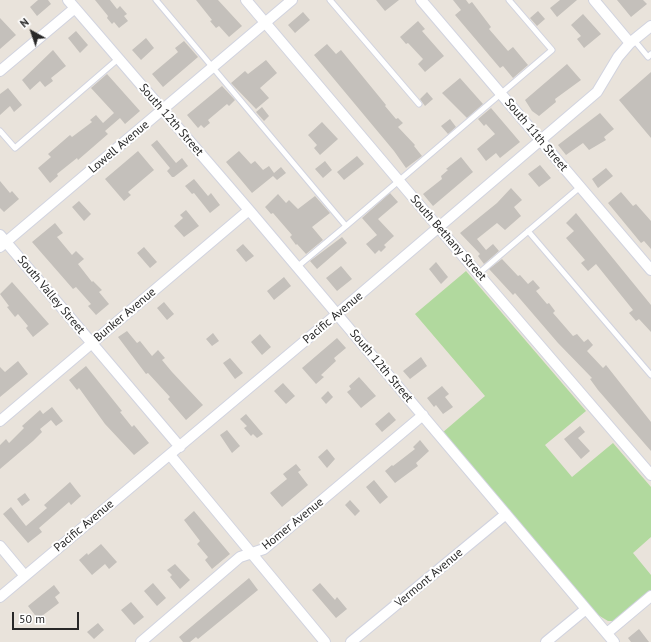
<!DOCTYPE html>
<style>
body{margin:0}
#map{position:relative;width:651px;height:642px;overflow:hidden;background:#e9e3db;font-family:"PT Sans",sans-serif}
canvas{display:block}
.north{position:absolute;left:12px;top:12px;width:40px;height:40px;-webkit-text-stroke:3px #fff;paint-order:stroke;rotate:320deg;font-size:11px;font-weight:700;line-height:16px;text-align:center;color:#282828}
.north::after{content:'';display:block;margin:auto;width:14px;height:18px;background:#282828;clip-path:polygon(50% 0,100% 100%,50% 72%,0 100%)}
.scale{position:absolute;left:12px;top:612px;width:67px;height:18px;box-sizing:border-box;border:2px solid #282828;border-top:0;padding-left:5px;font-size:12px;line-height:14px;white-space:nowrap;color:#282828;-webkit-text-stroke:3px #fff;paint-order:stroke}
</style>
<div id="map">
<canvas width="651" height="642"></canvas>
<div class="north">N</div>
<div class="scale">50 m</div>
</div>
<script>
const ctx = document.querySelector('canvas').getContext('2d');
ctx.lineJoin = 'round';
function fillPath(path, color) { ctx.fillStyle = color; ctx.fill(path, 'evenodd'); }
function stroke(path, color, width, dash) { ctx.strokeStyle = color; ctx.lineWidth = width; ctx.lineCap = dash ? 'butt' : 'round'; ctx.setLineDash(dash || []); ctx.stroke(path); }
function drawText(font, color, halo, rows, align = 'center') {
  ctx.font = font + ' "PT Sans",sans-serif'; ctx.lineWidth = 4; ctx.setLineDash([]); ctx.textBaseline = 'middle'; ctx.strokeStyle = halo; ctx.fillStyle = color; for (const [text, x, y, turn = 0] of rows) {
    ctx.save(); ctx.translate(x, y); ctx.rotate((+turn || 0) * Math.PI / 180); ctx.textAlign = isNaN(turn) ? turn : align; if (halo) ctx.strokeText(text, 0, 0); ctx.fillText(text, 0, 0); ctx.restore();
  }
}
fillPath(new Path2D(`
 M466 271 586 411 545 445 572 477 613 443 651 487V537L633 553 651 575V591L615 621H608L598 615 442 433 485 396 415 314Z`), '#b1d99e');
fillPath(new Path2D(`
 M38 0H48L51 4 37 16 30 7Z
 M95 0H110L117 9 120 6 127 14 124 16 128 21 119 28 114 22 112 24 107 18 108 16Z
 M196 0H218L242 26 229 37 219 26 216 28 210 21 212 20Z
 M376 0H399L385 11Z
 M453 0H466L469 4 472 2 491 27 489 29 508 51 513 47 528 65 513 78 503 66 500 68 455 15 461 10Z
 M560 0H577L557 17 550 8Z
 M617 0H643L647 4 631 17Z
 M538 11 545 19 537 26 530 18Z
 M303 12 310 20 295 33 288 25Z
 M583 14 601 34 584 48 577 39 581 36 571 25Z
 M0 18 16 35 0 49Z
 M418 21 425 29 422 31 444 56 425 72 418 64 423 59 408 43 406 44 400 37Z
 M76 31 88 45 80 53 68 38Z
 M146 38 154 48 141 60 132 50Z
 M184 41 198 57 163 87 152 74 178 52 175 48Z
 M327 44 336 54 341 50 386 105 385 106 396 119 398 118 403 123 398 127 415 145 414 146 422 156 406 168 394 151 314 55Z
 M53 50 66 66 51 78 53 81 45 87 40 81 30 90 22 80Z
 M266 60 277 73 260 88 269 98 256 109 231 83 245 71 248 74Z
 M567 64 581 80 555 99 556 102 539 116 532 111 525 100Z
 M651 72V138L619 100Z
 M107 74 140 111 125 124 120 118 105 131 108 134 78 160 77 158 57 174 58 176 50 183 38 168 51 157 48 154 70 135 72 137 92 122 90 120 96 115 103 123 114 113 91 88Z
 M460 78 483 104 467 118 442 93Z
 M222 86 235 100 229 106 227 104 208 120 210 123 204 128 201 125 198 128 187 115Z
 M8 88 22 105 14 112 10 106 0 115V94Z
 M427 92 433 99 425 106 420 99Z
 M262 107 269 116 264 121 256 112Z
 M491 108 520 142 500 158 496 153 486 161 477 149 495 134 486 124 484 126 478 119Z
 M600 113 614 129 604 137 606 140 589 150 583 143 566 155 558 145Z
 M450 119 456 127 448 134 441 126Z
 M322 122 338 139 320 155 314 148 317 145 308 135Z
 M157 140 176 163 182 158 188 166 174 177H172L167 171 170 168 151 145Z
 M138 151 154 170 128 192 131 195 124 201 105 179Z
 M239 151 251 164 255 161 263 170 269 166 274 173 281 167 286 173 277 180 273 176 252 193 226 162Z
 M357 156 364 164 344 180 337 172Z
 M461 157 473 172 433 206 423 194 442 179 441 176 448 170 446 169Z
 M325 161 332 170 323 178 315 169Z
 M540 165 551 178 539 187 528 174Z
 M606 168 613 176 598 188 592 179Z
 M194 179 208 196 211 193 220 205 210 213 194 193 192 194 185 186Z
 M0 181 10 193 12 191 19 199 4 212 0 208Z
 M511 188 522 200 514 207 521 216 505 230 497 223 477 239 486 250 493 244 499 251 484 264 478 256 480 254 460 233 497 203Z
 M621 192 633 206 636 204 651 221V249L644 241 641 243 608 203Z
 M390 193 398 202 378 219 394 236 384 245 386 247 381 252 379 250 375 254 366 244 377 235 362 218Z
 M278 194 286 203 289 200 298 209 315 196 330 213 312 227 323 240 306 254 297 244 296 245 290 237 292 235 273 213 271 214 265 207Z
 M79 201 91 214 84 221 72 207Z
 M186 210 199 226 184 237 174 226 183 218 180 215Z
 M576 213 651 305V332L639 319 636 321 629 313 633 310 596 264 588 271 581 263 585 260 566 238 574 231 566 223Z
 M55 223 63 233 57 237 72 255 76 251 84 259 78 264 92 282 93 281 102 290 99 292 109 304 96 315 88 306 91 304 76 287 73 289 32 242Z
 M342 237 347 243 317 269 310 261Z
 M243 244 254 256 246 262 236 250Z
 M144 247 157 262 150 268 137 253Z
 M502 259 518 276 520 275 528 284 533 280 540 288 536 291 547 304 549 303 555 311 553 313 573 336 577 334 584 342 588 339 593 345 587 351 603 368 606 365 651 422V451L598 390 590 379 592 378 558 343 515 293 513 295 489 269Z
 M436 262 448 277 441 284 429 269Z
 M341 266 352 279 337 291 326 278Z
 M284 277 291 286 274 300 267 291Z
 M12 282 49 324 33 337 26 328 28 326 18 314 15 317 7 307 9 306 0 294Z
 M164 302 174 314 167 320 157 308Z
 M127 331 137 343 140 341 152 356 158 350 165 358 162 360 172 372 203 405 186 420 168 399 170 397 148 373 146 374 118 337Z
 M213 333 219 341 212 346 206 339Z
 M260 334 271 347 262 355 251 342Z
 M337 338 346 348 334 358 336 361 321 375 324 377 316 384 302 368Z
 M421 357 427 366 410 379 403 371Z
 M230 358 243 373 235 379 223 363Z
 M18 361 28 374 0 397V367L5 372Z
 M86 366 122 411 120 412 132 427 134 425 149 443 134 455 105 424 79 388 77 390 69 380Z
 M359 377 376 396 361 408 347 392 351 389 349 386Z
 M283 383 295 396 286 404 274 391Z
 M442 386 449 394 445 397 453 407 443 414 436 405 434 407 427 398Z
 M328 391 333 397 326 404 321 398Z
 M52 407 63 421 56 426 51 420 40 429 42 432 33 441 0 469V445L6 439 9 443 24 428 22 426 40 410 43 414Z
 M389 412 396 420 382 432 375 424Z
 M246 414 263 434 257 438 253 434 251 436 244 428 247 426 240 419Z
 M580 426 585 432 578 438 590 451 581 459 564 439Z
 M227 430 240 446 232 453 220 435Z
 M420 440 429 451 416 463 418 466 395 483 385 471 392 465 393 466 415 449 413 447Z
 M327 449 335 459 327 468 318 457Z
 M296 464 301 470 298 472 308 485 282 507 270 493 287 479 283 474Z
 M374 480 388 497 380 504 366 487Z
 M70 482 81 496 71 505 69 502 39 528 42 532 28 543 3 514 11 507 26 526 47 508 44 505Z
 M25 493 30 500 22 506 17 499Z
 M350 500 360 511 355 516 345 505Z
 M194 511 230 554 212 569 205 560 208 557 197 544 200 541 184 520Z
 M101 544 117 562 109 569 105 564 92 575 79 560 87 553 88 555Z
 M175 564 190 580 180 589 170 577 172 575 167 570Z
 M249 578 258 590 198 639 196 637 190 642H183L179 637Z
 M153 583 166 598 157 606 144 591Z
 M320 583 335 600 337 597 347 609 336 618 312 590Z
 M54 585 60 593 55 597 59 603 38 619 28 606Z
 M131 602 144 617 134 625 121 610Z
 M98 623 104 630 94 639 87 632Z
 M639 629 649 642H631L628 638Z`), '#c4c0bb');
const lane = new Path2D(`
 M156 0 346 226 297 267
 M330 0 419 104
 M634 40 648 57 651 54
 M0 131 15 148 118 59
 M346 226 552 50 509 0
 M528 231 651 375
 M478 274 580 187`);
const street = new Path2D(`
 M68 0 249 210 614 642
 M246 0 438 227 651 475
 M421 0 651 270
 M594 0 630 43
 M0 71 75 8
 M0 235 180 447
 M0 247 292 0
 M0 421 249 210
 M170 455 325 642
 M0 546 25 576
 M0 597 337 314 597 92 618 57 630 43 651 26
 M607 633 651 596
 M141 642 240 557 264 549 423 415
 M351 642 506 514
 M546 642 586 609`);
stroke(lane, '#d1d3df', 7);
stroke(street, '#d1d3df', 12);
stroke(lane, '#fff', 5);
stroke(street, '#fff', 10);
drawText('12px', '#282828', '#fff', [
 ["South 12th Street",171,120,49],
 ["South 11th Street",536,135,50],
 ["Lowell Avenue",119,147,-40],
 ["South Bethany Street",448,238,49],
 ["South Valley Street",51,295,50],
 ["Bunker Avenue",125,315,-40],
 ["Pacific Avenue",333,318,-40],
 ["South 12th Street",381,366,50],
 ["Homer Avenue",293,524,-39],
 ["Pacific Avenue",84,526,-40],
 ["Vermont Avenue",429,578,-40]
]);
</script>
